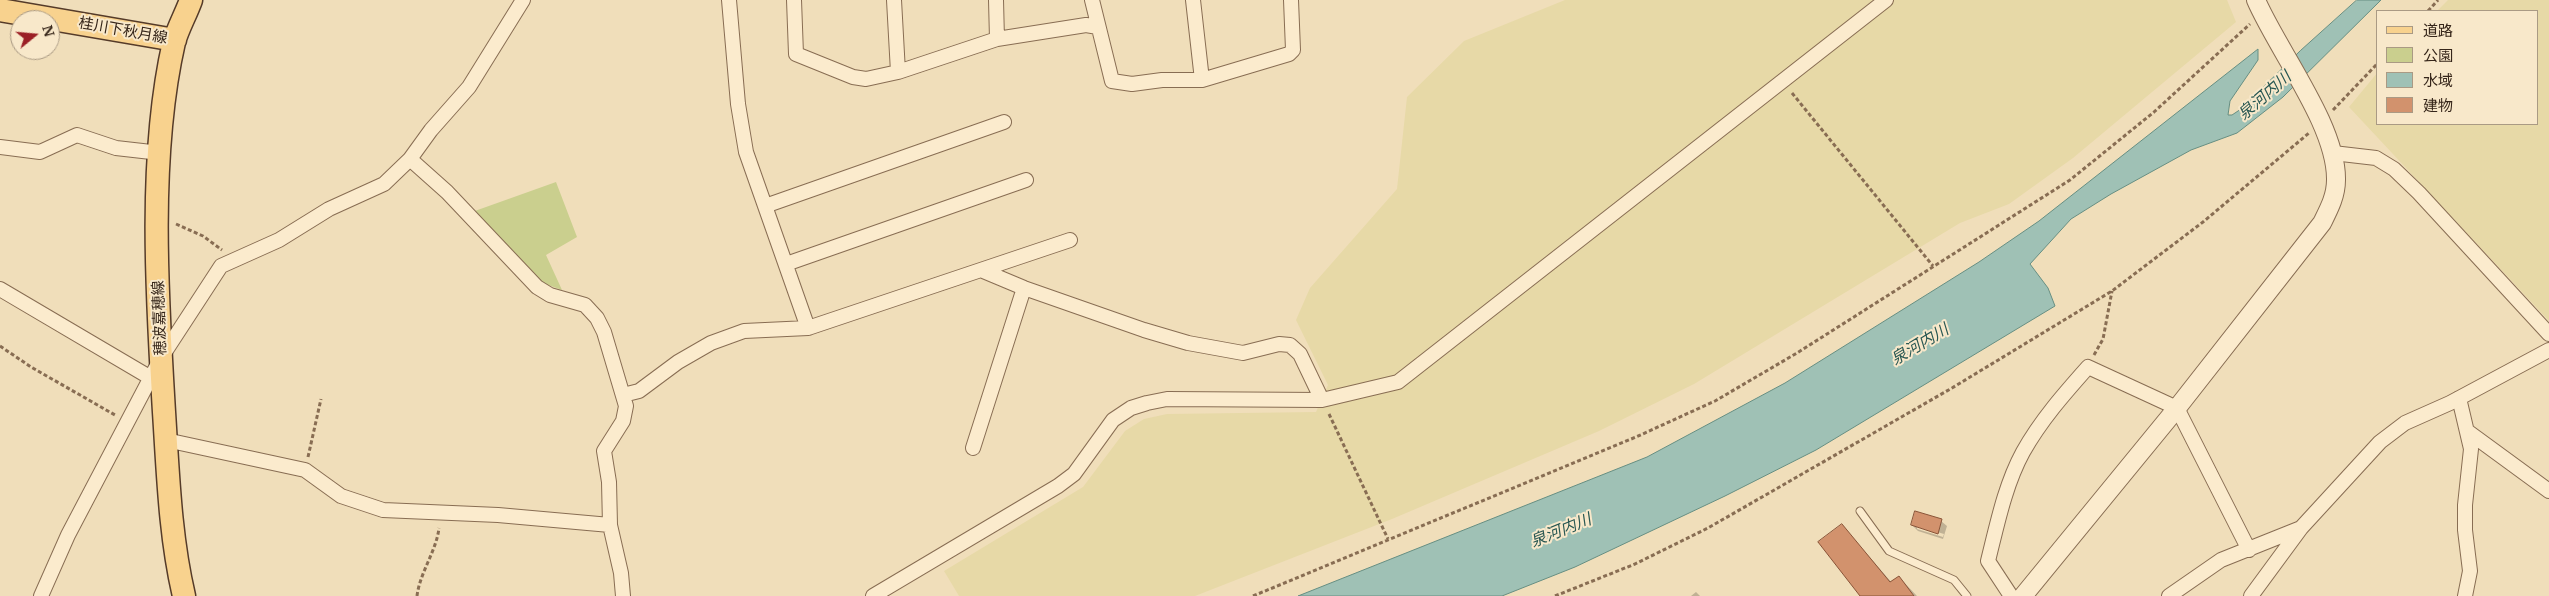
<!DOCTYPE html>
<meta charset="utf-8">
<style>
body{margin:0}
#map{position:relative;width:2549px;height:596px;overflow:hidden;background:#f0deba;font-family:Merriweather,"Noto Sans JP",serif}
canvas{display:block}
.legend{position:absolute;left:2376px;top:10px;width:162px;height:115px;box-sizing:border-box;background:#f8e8ca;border:1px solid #aa9a84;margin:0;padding:6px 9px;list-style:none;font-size:15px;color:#36261a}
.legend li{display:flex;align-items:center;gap:10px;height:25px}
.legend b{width:25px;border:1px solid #aa9a84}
.north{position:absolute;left:10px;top:10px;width:50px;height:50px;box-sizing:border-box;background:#f8e8ca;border:1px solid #aa9a84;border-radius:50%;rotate:73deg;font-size:14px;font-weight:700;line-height:20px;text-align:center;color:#36261a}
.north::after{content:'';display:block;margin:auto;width:18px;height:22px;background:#9b2026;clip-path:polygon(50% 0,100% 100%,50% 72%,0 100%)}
</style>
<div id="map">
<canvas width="2549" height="596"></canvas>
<ul class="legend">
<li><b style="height:6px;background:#f8d28e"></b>道路</li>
<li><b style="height:14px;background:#cacf8e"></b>公園</li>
<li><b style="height:14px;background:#9fc1b5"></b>水域</li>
<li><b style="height:14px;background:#d2926d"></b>建物</li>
</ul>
<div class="north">N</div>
</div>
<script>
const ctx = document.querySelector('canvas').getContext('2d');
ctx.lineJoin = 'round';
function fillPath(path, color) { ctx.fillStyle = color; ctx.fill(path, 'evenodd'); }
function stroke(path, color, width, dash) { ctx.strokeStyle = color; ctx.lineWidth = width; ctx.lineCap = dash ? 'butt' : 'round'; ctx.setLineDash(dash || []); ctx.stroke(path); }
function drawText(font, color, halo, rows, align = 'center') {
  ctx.font = font + ' Merriweather,"Noto Sans JP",serif'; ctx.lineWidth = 4; ctx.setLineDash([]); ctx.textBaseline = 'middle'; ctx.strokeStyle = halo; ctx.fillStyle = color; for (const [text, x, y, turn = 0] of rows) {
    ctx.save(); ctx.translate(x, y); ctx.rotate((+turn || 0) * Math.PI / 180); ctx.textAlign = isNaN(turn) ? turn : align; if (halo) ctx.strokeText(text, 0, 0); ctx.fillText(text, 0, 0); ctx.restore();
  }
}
fillPath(new Path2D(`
 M1565 0H2227L2236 22 2073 158 2009 204 1960 223 1694 384 1599 431 1392 519 1195 596H959L944 571 1083 487 1125 431 1144 419 1167 414 1316 412 1328 385 1296 320 1310 288 1397 189 1407 97 1464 41Z
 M2448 0H2549V321L2349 107 2378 72V124H2538V11H2437Z`), '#e7d9a7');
fillPath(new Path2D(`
 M556 182 577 237 546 255 562 290 540 282 472 212Z`), '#cacf8e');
const water = new Path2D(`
 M2357 0H2381L2283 97 2237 133 2191 150 2111 194 2071 219 2030 264 2048 288 2055 306 1816 450 1725 496 1575 567 1502 596H1298L1647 457 1785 383 1979 262 2039 221 2258 49V60L2230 101 2228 115H2232L2241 109 2300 51Z`);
fillPath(water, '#9fc1b5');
stroke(water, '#668e82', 1);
fillPath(new Path2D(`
 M1941 521 1947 526 1943 539 1918 531 1912 525ZM1917 526 1944 534 1943 537 1917 529Z
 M1842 525 1892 583 1899 577 1917 596H1862Z
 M1696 592 1700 596H1691Z`), '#0003');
const building = new Path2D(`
 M1915 511 1942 519 1938 534 1911 525Z
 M1842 524 1890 582 1899 576 1914 596H1860L1818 542Z`);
fillPath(building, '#d2926d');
stroke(building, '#895438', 1);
const service = new Path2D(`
 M1860 511 1889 551 1954 580 1967 596`);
const minor = new Path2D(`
 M729 0 738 104 746 152 808 328 1070 240
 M794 0 796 54 853 77 866 79 898 72 997 39 1086 25 1098 27
 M894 0 898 72
 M996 0 997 39
 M1092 0 1112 81 1132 84 1162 80H1202L1289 54 1293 50 1291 0
 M1193 0 1202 80
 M0 147 40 152 77 135 116 148 160 153
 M2333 153 2376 158 2394 169 2419 193 2549 334
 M410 159 447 192 537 287 550 295 585 305 597 318 604 332 626 406 623 421 604 451 609 482 610 525 621 573 623 596
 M765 206 1004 122
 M786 264 1026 180
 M981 270 1024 288 1144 330 1188 343 1243 353 1279 344 1290 345 1300 354 1322 400
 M0 289 151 378
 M623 395 639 391 678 362 711 343 744 331 808 328
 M2459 398 2471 449 2465 505V530L2470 571 2465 596
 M2467 431 2549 491
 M166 440 305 470 341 496 383 510 498 515 610 525
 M973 448 1024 288
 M41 596 68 535 161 358 221 266 279 240 329 209 384 184 410 159 431 130 469 87 523 0
 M873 596 1058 486 1074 474 1113 420 1131 408 1147 403 1167 399 1322 400 1398 382 1886 0
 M2011 596 1988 561C1997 525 2005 485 2023 452 2041 420 2064 394 2088 367L2177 408 2249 550
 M2169 596 2221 560 2301 528
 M2251 596 2301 528 2380 442 2405 423 2450 403 2549 350`);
const tertiary = new Path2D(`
 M2023 596 2177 408 2322 223C2329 209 2336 196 2336 180 2337 126 2278 51 2256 0`);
const primary = new Path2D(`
 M0 10 175 40
 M184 596C170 537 168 473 164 412 157 297 148 155 174 42 178 28 186 14 191 0`);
stroke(service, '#886d53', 9);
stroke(minor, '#886d53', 16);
stroke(tertiary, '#886d53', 20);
stroke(primary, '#553b29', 25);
stroke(new Path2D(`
 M2428 11 2438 0
 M1792 93 1933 266
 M2333 110 2378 63
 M176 224 203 236 222 250
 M0 346 31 367 115 415
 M2094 355 2103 339 2112 291
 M1329 414 1388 539
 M308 457 321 399
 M417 596C420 572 436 552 439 528
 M1253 596 1636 437 1715 401 1797 353 2070 180 2154 112 2250 24
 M1555 596 1635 564 1708 528 1952 388 2112 291 2203 222 2309 133`), '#886d53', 3, [4, 2.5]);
stroke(service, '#fbebcd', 7);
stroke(minor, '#fbebcd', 14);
stroke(tertiary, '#fbebcd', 18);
stroke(primary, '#f8d28e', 22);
drawText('15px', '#36261a', '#f8e8ca', [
 ["桂川下秋月線",123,31,10],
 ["穂波嘉穂線",160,318,-92]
]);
drawText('italic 16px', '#285752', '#f8e8ca', [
 ["泉河内川",2265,96,-41],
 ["泉河内川",1920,345,-31],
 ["泉河内川",1561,531,-22]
]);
</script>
